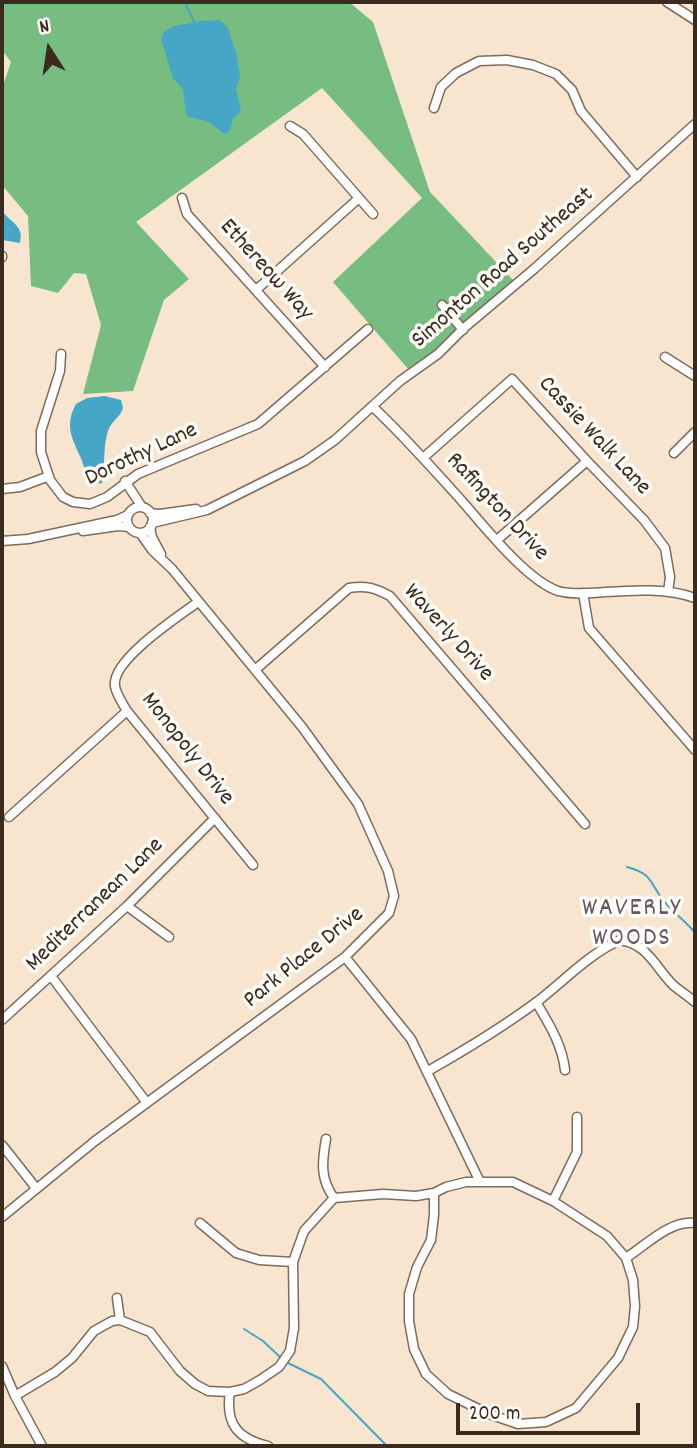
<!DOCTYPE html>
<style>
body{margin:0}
#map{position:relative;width:697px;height:1448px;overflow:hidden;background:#f7e5d0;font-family:Dekko,sans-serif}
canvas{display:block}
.frame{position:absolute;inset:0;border:4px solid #3b2a1e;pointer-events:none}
.north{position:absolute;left:14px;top:14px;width:70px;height:70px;-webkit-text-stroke:5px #fdfcf7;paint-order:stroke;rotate:348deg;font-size:19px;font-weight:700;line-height:28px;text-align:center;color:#3b2a1e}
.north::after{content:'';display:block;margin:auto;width:24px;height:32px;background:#3b2a1e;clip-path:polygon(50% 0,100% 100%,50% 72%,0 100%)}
.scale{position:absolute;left:456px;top:1403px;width:184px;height:32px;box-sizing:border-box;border:4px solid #3b2a1e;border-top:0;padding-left:9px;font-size:21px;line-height:24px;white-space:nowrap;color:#3b2a1e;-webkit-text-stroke:5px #fdfcf7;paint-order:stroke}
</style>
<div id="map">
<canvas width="697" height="1448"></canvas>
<div class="frame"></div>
<div class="north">N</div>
<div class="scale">200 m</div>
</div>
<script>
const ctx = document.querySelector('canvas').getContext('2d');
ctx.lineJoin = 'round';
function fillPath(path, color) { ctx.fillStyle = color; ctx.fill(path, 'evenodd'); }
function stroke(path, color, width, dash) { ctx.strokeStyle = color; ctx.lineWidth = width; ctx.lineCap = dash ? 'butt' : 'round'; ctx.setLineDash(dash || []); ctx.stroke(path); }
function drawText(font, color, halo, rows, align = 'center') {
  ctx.font = font + ' Dekko,sans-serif'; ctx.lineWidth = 7; ctx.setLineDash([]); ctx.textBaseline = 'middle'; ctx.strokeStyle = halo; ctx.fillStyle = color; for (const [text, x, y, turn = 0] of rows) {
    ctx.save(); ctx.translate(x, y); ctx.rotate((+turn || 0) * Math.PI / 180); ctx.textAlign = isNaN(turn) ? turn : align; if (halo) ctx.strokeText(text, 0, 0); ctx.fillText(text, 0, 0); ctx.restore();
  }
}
fillPath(new Path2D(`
 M2 2H349L373 22 430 192 514 281 430 355 409 370 333 282 422 198 322 88 136 222 189 279 164 300 133 391 83 394 101 325 86 274 74 273 58 293 31 286 28 216 2 185V89L11 62 2 50Z`), '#77bc80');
fillPath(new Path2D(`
 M219 20 227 26 236 52 240 76 236 89 241 110 233 119 230 131 225 134 207 121 188 117 186 114 183 89 173 78 161 39 164 32 174 26 201 21Z
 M2 211C12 224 24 225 20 243L2 240Z
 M105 396 121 400 123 408C120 418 111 421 108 431 103 446 105 466 102 483L95 484C85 478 85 466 80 456 71 437 65 424 76 404L87 398Z`), '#45a7c5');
stroke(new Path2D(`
 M185 2 194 22
 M627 867C653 874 649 882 663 900 672 912 686 921 695 933
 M244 1329 263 1341 280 1357
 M288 1363 321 1379 387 1446`), '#45a7c5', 2);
const minor = new Path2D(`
 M667 2 695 20
 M434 108 441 87 456 73 479 61 507 60 533 65 556 74 572 90 581 111 637 177
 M290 126 303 134 373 214
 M182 198 187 214 325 367
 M2 257V256
 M256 290 359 198
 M442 305 463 330
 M61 354 60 371 41 431V452L50 480 63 497 73 502 90 504 107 497 138 474 258 424 368 329
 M665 357 695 376
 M373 407C404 436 432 468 461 500 484 526 526 580 558 591 573 595 590 593 605 592 634 590 668 588 695 598
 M674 453 695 432
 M423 458 512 379 587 461 644 520 665 548 670 577 668 592
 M125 481 142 507
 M2 489 20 487 49 476
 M127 520a13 13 0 1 1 26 0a13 13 0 1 1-26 0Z
 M150 513 160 514 196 509
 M152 523 207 510 305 461 335 440 400 381 438 354 464 328 534 269 695 124
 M150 527 152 537 161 554
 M83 531 118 526 129 527
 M497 540 587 461
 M2 541 28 539 117 520 128 515
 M583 593 589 628 695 750
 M198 602C178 617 111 660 115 686 116 694 123 704 127 711L253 865
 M255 670 349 588C366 585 375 588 390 596L585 824
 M9 817 127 711
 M127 906 169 937
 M345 957 411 1039 479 1180
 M51 976 147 1103
 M536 1002C549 1024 562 1044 565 1070
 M2 1020 127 906 215 818
 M428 1071C465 1050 503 1027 538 1001 565 980 589 954 620 940 648 944 655 967 673 985 680 991 688 996 695 1002
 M326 1139C322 1162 320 1179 334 1198
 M2 1145 36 1188
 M553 1201 577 1152V1117
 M2 1217 95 1141 345 957 389 913 394 896 388 871 358 804 302 727 172 569 152 550 140 533
 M200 1223 236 1253 259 1260 293 1262
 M626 1258C646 1245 670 1220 695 1223
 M117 1298 120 1320
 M2 1366 15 1396 42 1446
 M230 1392C225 1424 238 1439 268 1446
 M15 1396 55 1372 72 1358 94 1331 112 1321 120 1320 150 1332 180 1371 195 1384 208 1391 230 1392 244 1389 260 1380 279 1367 290 1351 294 1328 293 1262 304 1231 334 1198 383 1194 416 1196 434 1193 446 1187 466 1182H513L553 1201 607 1236 626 1258 633 1280 635 1306 633 1327 618 1358 576 1408 546 1422 518 1424 489 1414 448 1394 426 1374 414 1349 409 1321V1294L417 1267 431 1240 434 1215V1193`);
stroke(minor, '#7d6b5c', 11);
stroke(minor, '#fff', 8);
drawText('24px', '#3b2a1e', '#fdfcf7', [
 ["Simonton Road Southeast",504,269,-41],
 ["Ethereow Way",265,271,48],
 ["Cassie Walk Lane",593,437,47],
 ["Dorothy Lane",142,456,-25],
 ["Rafington Drive",496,508,47],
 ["Waverly Drive",447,634,48],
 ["Monopoly Drive",186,750,52],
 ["Mediterranean Lane",96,906,-44],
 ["Park Place Drive",305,959,-39]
]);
ctx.letterSpacing = '2px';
drawText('26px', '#665665', '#fdfcf7', [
 ["WAVERLY",632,910],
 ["WOODS",632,940]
]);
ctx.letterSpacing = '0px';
</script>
